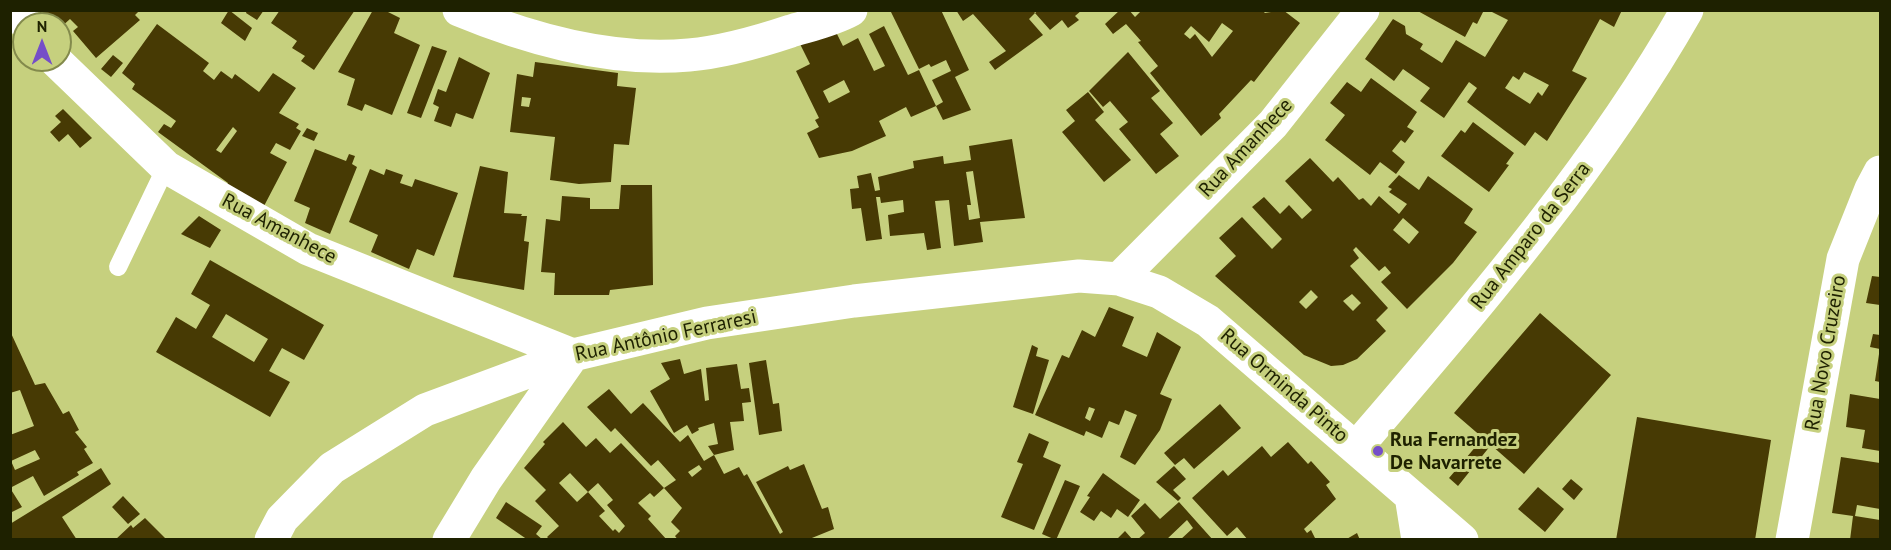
<!DOCTYPE html>
<meta charset="utf-8">
<style>
body{margin:0}
#map{position:relative;width:1891px;height:550px;overflow:hidden;background:#c6d07e;font-family:"PT Sans",sans-serif}
canvas{display:block}
.frame{position:absolute;inset:0;border:12px solid #1e2100;pointer-events:none}
.north{position:absolute;left:12px;top:12px;width:60px;height:60px;box-sizing:border-box;background:#c6d07e;border:2px solid #838a4c;border-radius:50%;rotate:0deg;font-size:16px;font-weight:700;line-height:24px;text-align:center;color:#1e2100}
.north::after{content:'';display:block;margin:auto;width:21px;height:27px;background:#754ec8;clip-path:polygon(50% 0,100% 100%,50% 72%,0 100%)}
</style>
<div id="map">
<canvas width="1891" height="550"></canvas>
<div class="frame"></div>
<div class="north">N</div>
</div>
<script>
const ctx = document.querySelector('canvas').getContext('2d');
ctx.lineJoin = 'round';
function fillPath(path, color) { ctx.fillStyle = color; ctx.fill(path, 'evenodd'); }
function stroke(path, color, width, dash) { ctx.strokeStyle = color; ctx.lineWidth = width; ctx.lineCap = dash ? 'butt' : 'round'; ctx.setLineDash(dash || []); ctx.stroke(path); }
function drawText(font, color, halo, rows, align = 'center') {
  ctx.font = font + ' "PT Sans",sans-serif'; ctx.lineWidth = 6; ctx.setLineDash([]); ctx.textBaseline = 'middle'; ctx.strokeStyle = halo; ctx.fillStyle = color; for (const [text, x, y, turn = 0] of rows) {
    ctx.save(); ctx.translate(x, y); ctx.rotate((+turn || 0) * Math.PI / 180); ctx.textAlign = isNaN(turn) ? turn : align; if (halo) ctx.strokeText(text, 0, 0); ctx.fillText(text, 0, 0); ctx.restore();
  }
}
fillPath(new Path2D(`
 M38 10H140L135 15 140 20 96 58 73 31 78 27 70 19 60 28V24H48Z
 M229 10 252 28 245 41 221 23Z
 M247 10H264L257 20 246 13Z
 M280 10H355L314 70 301 61 305 56 292 48 297 41 271 23Z
 M373 10H384L400 18 394 33 420 45 392 115 365 104 362 111 347 105 355 79 338 72Z
 M890 10H941L969 70 955 77 971 110 943 120 936 106 911 117 906 107 879 121 886 136 852 151 819 158 807 133 819 127 815 120 819 118 796 71 810 64 800 44 836 32 843 46 858 38 874 71 885 66 869 34 884 26 908 75 919 70 936 106 943 102 932 80 951 71 946 60 931 67 929 64 919 69ZM844 80 850 92 829 103 823 91Z
 M956 10H1033L1035 13 1039 10H1082L1075 16 1079 20 1068 28 1062 20 1050 30 1035 13 1029 19 1043 35 995 70 989 62 1006 51 973 14 963 21Z
 M1120 10H1129L1135 17 1142 10H1262L1265 13 1283 10 1300 23 1254 82 1251 80 1219 114 1221 118 1201 136 1150 73 1158 66 1138 42 1141 41 1126 24 1113 34 1105 24ZM1222 23 1233 31 1212 57 1195 34 1190 39 1184 34 1191 26 1209 42Z
 M1416 10H1484L1477 24 1473 22 1465 37Z
 M1488 10H1622L1614 27 1600 19 1572 71 1587 78 1547 141 1535 132 1525 146 1467 102 1477 88 1469 82 1444 118 1420 101 1430 88 1403 69 1394 81 1365 59 1393 19 1405 26 1406 34 1423 44 1420 49 1442 63 1456 40 1485 57 1508 20ZM1524 72 1549 85 1542 96 1538 92 1530 104 1505 88 1513 76 1519 80Z
 M157 24 209 63 203 71 214 80 221 71 232 79 235 74 259 92 273 73 296 88 279 113 299 124 296 128 301 131 290 150 276 143 270 153 287 162 264 206 226 186 228 183 158 132 164 124 171 128 176 121 132 89 135 84 122 73ZM233 127 237 131 221 153 216 150Z
 M432 46 447 51 421 118 407 113Z
 M1128 52 1160 91 1151 98 1173 123 1160 134 1179 156 1156 174 1119 129 1128 122 1110 101 1103 107 1089 91Z
 M113 55 123 63 111 77 101 69Z
 M459 57 490 73 473 119 456 113 451 127 434 121 439 107 433 104 438 89 446 92Z
 M535 62 618 73 617 86 636 88 629 145 614 144 611 182 579 184 550 180 555 137 510 132 517 74 533 77ZM522 97 531 98 529 107 521 106Z
 M1371 78 1417 112 1407 127 1414 131 1405 143 1401 140 1392 151 1405 162 1396 174 1380 162 1370 175 1325 140 1345 115 1330 103 1347 82 1361 92Z
 M1088 92 1104 112 1095 120 1131 160 1104 182 1062 132 1075 121 1066 110Z
 M63 109 92 138 80 148 68 134 59 142 50 132 61 122 55 116Z
 M1473 122 1514 153 1506 164 1509 165 1489 192 1441 156 1461 130 1465 133Z
 M307 128 318 133 314 141 302 136Z
 M1012 139 1025 218 980 222 983 242 954 246 949 200 935 201 941 248 927 250 924 233 890 236 888 215 904 212 903 200 881 203 880 197H876L882 239 866 241 861 208 852 209 850 189 859 188 857 176 871 173 875 191 880 190 878 177 914 168 913 161 943 156 944 164 971 160 969 146ZM973 171 980 218 969 220 967 205H971L966 172Z
 M315 149 346 161 349 154 355 156 352 164 357 167 330 234 305 223 310 208 294 201Z
 M1310 158 1333 182 1338 177 1359 200 1363 198 1371 206 1379 196 1399 214 1407 204 1389 192 1392 189 1388 187 1399 175 1419 190 1428 176 1473 209 1464 223 1477 232 1453 263 1407 309 1381 282 1391 273 1385 266 1379 271 1356 247 1353 250 1359 258 1350 266 1388 308 1376 320 1386 331 1357 359 1343 365 1331 366 1304 355 1215 276 1236 256 1219 238 1242 217 1272 249 1282 239 1252 207 1264 197 1280 214 1289 205 1302 219 1312 210 1285 181ZM1403 218 1419 232 1409 244 1393 230ZM1311 290 1318 297 1306 309 1299 302ZM1352 294 1361 303 1353 311 1343 301Z
 M480 166 508 172 504 213 522 214 521 216H527L524 241 529 242 524 290 453 277Z
 M370 169 384 175 386 169 403 175 400 183 412 187 415 179 458 193 434 256 417 249 409 269 371 252 378 235 349 222Z
 M621 185H652L653 285 610 290 609 295H554L555 273 541 272 546 219 560 221 562 196 590 198V209H619Z
 M199 216 221 230 210 248 181 234Z
 M210 260 324 325 304 360 282 348 269 371 290 382 270 417 156 352 176 317 196 329 210 305 191 294ZM226 314 268 339 254 362 212 337Z
 M1872 276 1880 277V305L1866 303Z
 M1109 307 1134 317 1122 346 1147 357 1157 332 1181 347 1160 394 1172 399 1160 430 1135 465 1120 457 1137 415 1125 410 1119 425 1109 421 1102 438 1086 431 1084 436 1035 415 1062 355 1069 358 1082 330 1095 337ZM1089 407 1095 409 1090 421 1085 418Z
 M1540 313 1611 375 1524 474 1491 445 1458 486 1449 478 1483 438 1454 413Z
 M10 331 35 385 45 383 63 414 69 411 79 430 75 432 87 447 84 449 93 463 77 472 79 475 44 496 33 476 10 488V435L34 426 20 390 10 393ZM35 450 40 459 15 470 11 461Z
 M1873 334 1880 335V349L1870 347Z
 M1032 345 1038 348 1036 356 1049 360 1033 414 1013 407Z
 M1879 354 1880 355V382L1875 381Z
 M680 359 684 374 701 369 705 401 709 400 706 368 737 364 741 389 749 388 751 402 742 403 744 421 730 422 734 450 714 455 724 474 739 467 744 476 747 474 780 534 783 532 756 482 788 466 790 470 804 464 822 509 828 507 834 529 807 540H678L675 536 680 531 671 522 682 508 664 488 676 480 658 460 651 466 615 428 611 432 587 407 609 389 631 414 643 403 680 442 688 435 704 461 714 455 708 446 718 444 714 423 698 428 699 430 692 434 687 425 674 433 650 391 670 379 661 363ZM699 465 702 469 692 477 688 472Z
 M766 360 773 404 779 403 782 431 759 435 749 363Z
 M1850 394 1880 399V451L1862 448 1865 430 1846 427Z
 M1220 404 1241 428 1194 469 1184 458 1175 465 1164 453Z
 M1637 417 1771 440 1755 540H1616Z
 M563 422 586 447 596 438 610 453 621 443 664 488 654 497 650 493 638 503 651 516 648 519 667 540H550L547 537 559 526 535 501 546 490 524 468 545 444 543 442ZM570 473 588 492 598 483 613 500 607 505 625 526 619 533 615 529 613 531 599 516 605 511 588 492 577 502 559 483Z
 M1029 433 1049 442 1043 457 1061 465 1034 530 1001 517 1023 464 1017 462Z
 M1288 442 1308 464 1311 461 1330 482 1326 485 1336 499 1304 529 1307 533 1311 530 1316 540H1248L1237 527 1227 536 1192 498 1223 470 1228 476 1262 446 1271 457Z
 M1841 457 1880 463V509L1857 505 1855 516 1880 520V540H1850L1853 516 1832 513Z
 M1174 466 1186 479 1173 490 1181 498 1178 501 1156 482Z
 M101 468 111 484 62 517 77 540H10V524Z
 M1103 473 1140 500 1128 517 1117 509 1111 518 1101 511 1094 521 1080 512 1090 497 1087 496Z
 M1571 479 1583 489 1574 500 1562 489Z
 M1065 480 1080 486 1056 540 1042 534Z
 M1538 487 1564 509 1545 532 1518 509Z
 M10 488 22 507 10 513Z
 M123 496 140 514 128 524 112 507Z
 M506 502 542 526 536 534 543 540H528L496 518Z
 M1179 502 1213 540H1180L1193 528 1187 520 1166 540H1137L1145 533 1131 516 1145 503 1160 519Z
 M145 518 167 540H115L131 525 133 528Z
 M1125 531 1133 540H1116Z
 M1357 533 1360 540H1345Z`), '#473a04');
stroke(new Path2D(`
 M118 267 166 167`), '#fff', 18);
stroke(new Path2D(`
 M15 10 26 24
 M459 10C529 39 612 62 689 55 724 52 758 42 791 31 811 25 833 20 851 10
 M55 60 166 167 308 249 573 355 486 479 449 540
 M1119 279 1273 124 1363 10
 M1356 448C1475 309 1596 170 1687 10
 M1411 496 1418 540
 M271 540 282 519 332 468 425 410 573 355 707 323 854 301 1079 276 1119 279 1159 292 1208 321 1462 540
 M1792 540 1843 259 1871 189 1880 172`), '#fff', 33);
for (const [x, y, r, color] of [
 [1378,451,6,"#754ec8"]
]) { const dot = new Path2D(); dot.arc(x, y, r, 0, 2 * Math.PI); ctx.fillStyle = color; ctx.fill(dot); stroke(dot, '#c6d07e', 2); }
drawText('20px', '#1e2100', '#c6d07e', [
 ["Rua Amanhece",1246,148,-47],
 ["Rua Amanhece",279,229,28],
 ["Rua Amparo da Serra",1531,236,-52],
 ["Rua Antônio Ferraresi",666,336,-12],
 ["Rua Novo Cruzeiro",1826,353,-80],
 ["Rua Orminda Pinto",1284,386,41]
]);
drawText('bold 20px', '#1e2100', '#c6d07e', [
 ["Rua Fernandez",1390,440],
 ["De Navarrete",1390,463]
], 'left');
</script>
